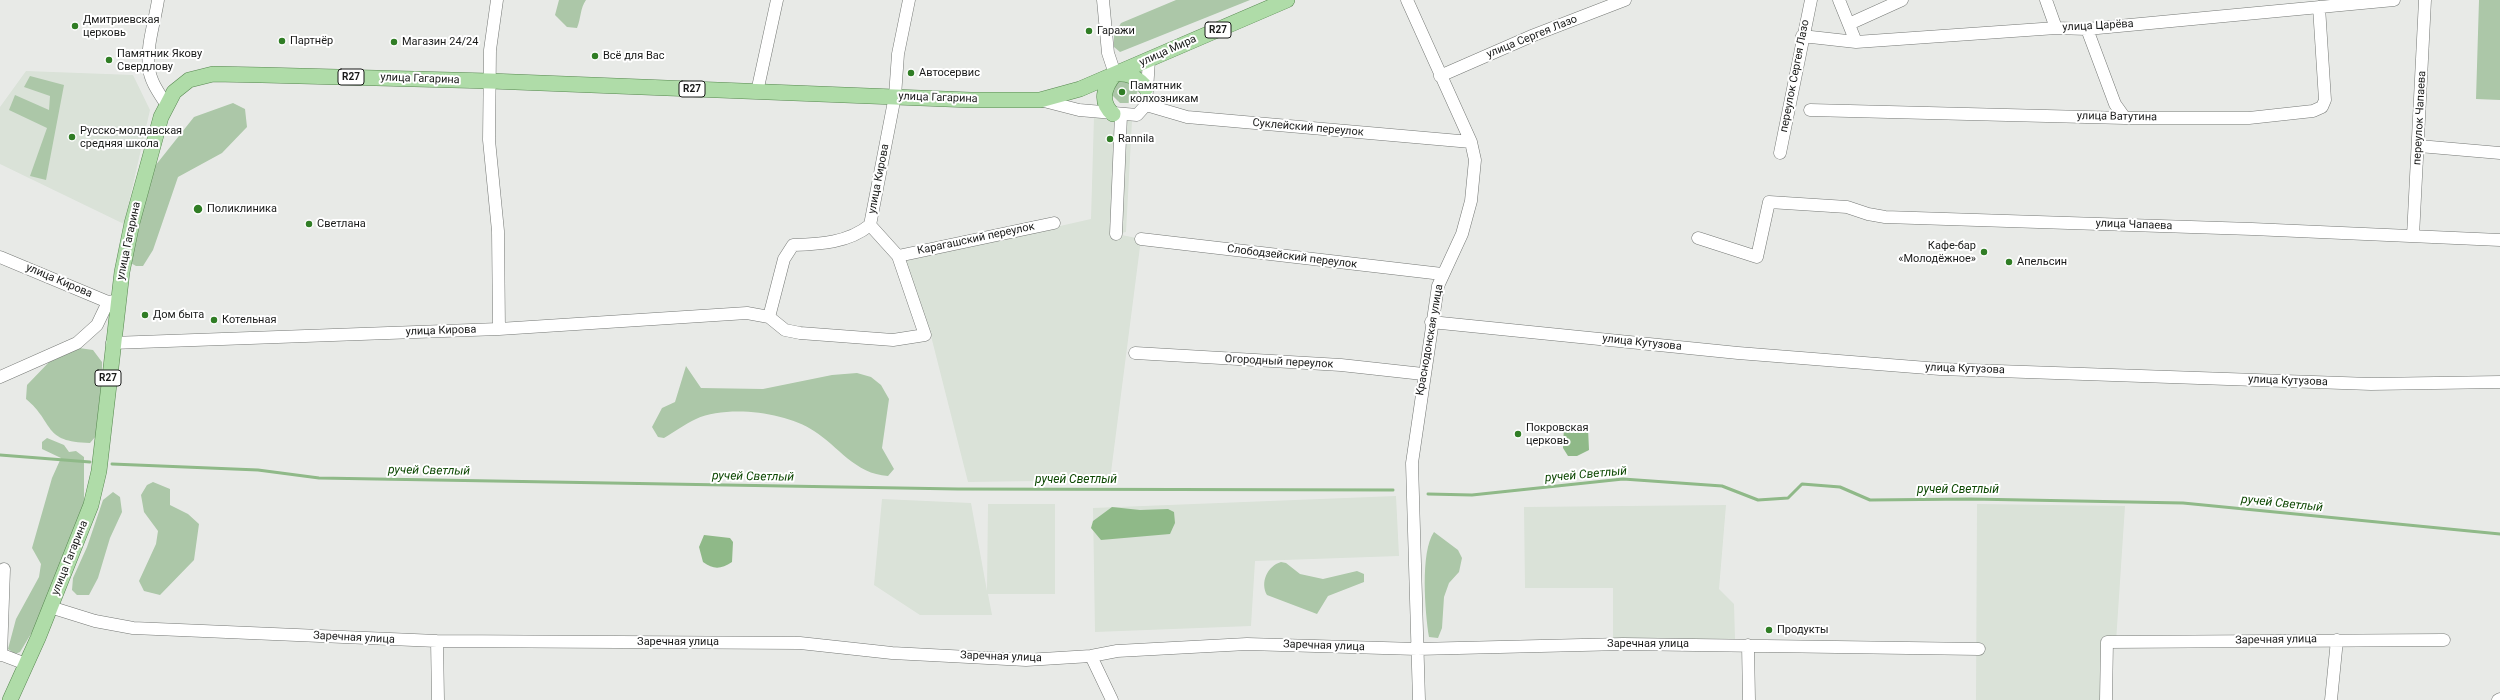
<!DOCTYPE html>
<meta charset="utf-8">
<style>
body{margin:0}
canvas{display:block;background:#e8eae7}
</style>
<canvas width="2500" height="700"></canvas>
<script>
const ctx = document.querySelector('canvas').getContext('2d');
ctx.lineJoin = 'round';
function fillPath(path, color) { ctx.fillStyle = color; ctx.fill(path, 'evenodd'); }
function stroke(path, color, width, dash) { ctx.strokeStyle = color; ctx.lineWidth = width; ctx.lineCap = dash ? 'butt' : 'round'; ctx.setLineDash(dash || []); ctx.stroke(path); }
function drawText(font, color, halo, rows, align = 'center') {
  ctx.font = font + ' Roboto,sans-serif'; ctx.lineWidth = 4; ctx.setLineDash([]); ctx.textBaseline = 'middle'; ctx.strokeStyle = halo; ctx.fillStyle = color; for (const [text, x, y, turn = 0] of rows) {
    ctx.save(); ctx.translate(x, y); ctx.rotate((+turn || 0) * Math.PI / 180); ctx.textAlign = isNaN(turn) ? turn : align; if (halo) ctx.strokeText(text, 0, 0); ctx.fillText(text, 0, 0); ctx.restore();
  }
}
fillPath(new Path2D(`
 M26 71 133 75 150 110 124 224 0 164V107Z
 M1094 116 1132 121 1126 232 1117 234 1141 239 1110 480 968 482 930 332 905 261 1091 219Z
 M1396 496 1399 556 1255 561 1251 626 1095 632 1093 508Z
 M882 499 971 503 987 591 988 504H1055V594H988L992 615H920L874 585Z
 M1977 504 2125 506 2116 642H2108L2106 700H1976Z
 M1726 505 1719 589 1734 604 1735 639 1613 638V588H1525L1524 507Z`), '#dae2d8');
fillPath(new Path2D(`
 M559 0H586C580 8 581 19 577 28L567 27 555 15Z
 M1176 0H1250L1120 52 1114 47V35L1121 23Z
 M2479 0H2500V100L2476 99Z
 M30 76 64 85 46 180 30 176 47 128 9 110 15 95 49 110 50 96 24 87Z
 M1127 76 1138 90 1135 98 1128 103H1120L1111 94V85Z
 M233 103 245 109 247 127 222 153 178 177 153 250 143 266H136L129 262 155 166 194 117Z
 M79 348 93 350 102 362V397L96 436 90 443C42 442 55 423 26 399L27 385 52 359Z
 M686 366 701 388 763 389 832 375 857 373 871 377 881 385 889 399 882 448 894 469 888 476C855 474 838 446 814 431 785 412 728 405 696 419 685 424 674 432 664 438L658 437 652 427 662 408 675 402Z
 M47 438 64 445 69 452 76 451 84 457V506L46 609 20 652 15 654 8 649 16 619 39 577 41 564 32 548 52 478 61 458 42 449V442Z
 M153 482 170 489V505L188 514 199 524 194 560 160 595 144 591 139 581 156 544 158 531 144 512 141 495 147 485Z
 M113 492 120 497 122 512 110 538 98 578 89 595H77L72 590 73 578 87 547 103 500Z
 M1434 532 1458 550 1462 558 1459 572 1449 583 1444 597 1442 628 1438 638 1429 637C1425 612 1420 552 1434 532Z
 M1281 562 1286 563 1300 574 1323 579 1357 571 1364 574V582L1328 596 1317 614 1267 595C1260 583 1267 566 1281 562Z`), '#acc7a8');
fillPath(new Path2D(`
 M1579 425 1588 428 1589 450 1577 456H1568L1563 448 1564 426Z
 M1112 507 1140 510 1168 509 1174 512 1175 523 1170 534 1101 540 1091 528 1093 521Z
 M704 535 730 538 733 542 732 562C721 569 714 570 703 562L699 547Z`), '#8fb988');
stroke(new Path2D(`
 M0 455 90 462
 M112 464 258 470 319 478 958 489 1393 490
 M1428 494 1472 495 1623 479 1722 486 1758 500 1788 498 1802 484 1840 487 1870 500 1971 499 2183 503 2500 534`), '#8fb988', 3);
const minor = new Path2D(`
 M158 0C155 21 146 46 149 68 150 81 159 93 166 104
 M497 0 490 50 489 140 498 231 499 329
 M1103 0 1108 53 1115 74
 M1407 0 1471 142 1475 160 1471 201 1462 234 1438 286 1412 463 1419 700
 M1839 0 1856 42
 M2046 0 2056 28
 M1849 24 1902 0
 M2087 29 2115 104 2125 118
 M1802 36 1856 42 2056 28 2087 29 2394 0
 M1440 76 1534 35 1625 0
 M757 92 777 0
 M1040 100 1079 110 1137 115 1146 105 1149 60
 M1146 105 1187 117 1471 142
 M1810 110 2125 118H2249L2313 111 2322 107 2325 100 2319 7
 M2419 146 2500 153
 M1780 153 1811 0
 M1116 234 1121 115
 M2413 236 2425 0
 M1698 238 1757 257 1769 202 1847 207 1868 214 1885 217 2252 229 2500 240
 M1141 239 1442 274
 M898 256 1054 223
 M0 257 108 302 115 301
 M769 317 784 259 793 245C820 244 848 243 870 225L895 96 898 54 909 0
 M1431 322 1738 353 1940 369 2371 384 2500 382
 M112 343 499 329 747 313 769 317 785 330 800 333 893 340 925 335 898 256 870 225
 M1135 353 1341 365 1423 374
 M0 377 77 343 97 325 108 302
 M50 607 95 621 133 628 437 641 800 643 892 653 1026 660 1091 656 1117 651 1247 644 1417 649 1623 644 1979 649
 M437 641 438 700
 M1748 645 1749 700
 M0 654 26 664
 M1 655 4 569
 M1091 656 1112 700
 M2106 700 2107 642 2444 640
 M2331 700 2337 640
 M2498 700 2500 699`);
const major = new Path2D(`
 M1113 114C1099 102 1104 87 1115 74 1129 73 1138 77 1146 88
 M10 700 38 638 91 505 99 471 122 272 132 223 161 117 174 92 189 80 213 74 262 75 490 81 971 100H1040L1080 89 1287 0`);
stroke(minor, '#757875', 13);
stroke(major, '#578850', 16);
stroke(minor, '#fff', 12);
stroke(major, '#afdca8', 15);
for (const [x, y, r, color] of [
 [75,26,4,"#307d25"],
 [1089,31,4,"#307d25"],
 [282,41,4,"#307d25"],
 [394,42,4,"#307d25"],
 [595,56,4,"#307d25"],
 [109,60,4,"#307d25"],
 [911,73,4,"#307d25"],
 [1122,92,4,"#307d25"],
 [72,137,4,"#307d25"],
 [1110,139,4,"#307d25"],
 [198,209,5,"#307d25"],
 [309,224,4,"#307d25"],
 [1984,252,4,"#307d25"],
 [2009,262,4,"#307d25"],
 [145,315,4,"#307d25"],
 [214,320,4,"#307d25"],
 [1518,434,4,"#307d25"],
 [1769,630,4,"#307d25"]
]) { const dot = new Path2D(); dot.arc(x, y, r, 0, 2 * Math.PI); ctx.fillStyle = color; ctx.fill(dot); stroke(dot, '#fff', 1.5); }
for (const [x, y, w] of [
 [1218,30,26],
 [351,77,26],
 [692,89,26],
 [108,378,26]
]) { const box = new Path2D(); box.roundRect(x - w / 2, y - 8, w, 16, 3); ctx.fillStyle = '#fff'; ctx.fill(box); stroke(box, '#191a19', 1); }
drawText('bold 10px', '#191a19', null, [
 ["R27",1218,30],
 ["R27",351,77],
 ["R27",692,89],
 ["R27",108,378]
]);
drawText('11px', '#191a19', '#fff', [
 ["Дмитриевская",83,20],
 ["церковь",83,33],
 ["Гаражи",1097,31],
 ["Партнёр",290,41],
 ["Магазин 24/24",402,42],
 ["Памятник Якову",117,54],
 ["Свердлову",117,67],
 ["Всё для Вас",603,56],
 ["Автосервис",919,73],
 ["Памятник",1130,86],
 ["колхозникам",1130,99],
 ["Русско-молдавская",80,131],
 ["средняя школа",80,144],
 ["Rannila",1118,139],
 ["Поликлиника",207,209],
 ["Светлана",317,224],
 ["Кафе-бар",1976,246,"right"],
 ["«Молодёжное»",1976,259,"right"],
 ["Апельсин",2017,262],
 ["Дом быта",153,315],
 ["Котельная",222,320],
 ["Покровская",1526,428],
 ["церковь",1526,441],
 ["Продукты",1777,630]
], 'left');
drawText('11px', '#191a19', '#fff', [
 ["улица Царёва",2098,26,-3],
 ["улица Сергея Лазо",1532,37,-22],
 ["улица Мира",1168,51,-24],
 ["переулок Сергея Лазо",1795,76,-79],
 ["улица Гагарина",420,79,2],
 ["улица Гагарина",938,98,2],
 ["улица Ватутина",2117,117,1],
 ["переулок Чапаева",2420,118,-87],
 ["Суклейский переулок",1308,128,5],
 ["улица Кирова",879,179,-79],
 ["улица Чапаева",2134,225,2],
 ["Карагашский переулок",976,239,-12],
 ["улица Гагарина",129,241,-78],
 ["Слободзейский переулок",1292,257,7],
 ["улица Кирова",59,281,23],
 ["улица Кирова",441,331,-2],
 ["Краснодонская улица",1430,340,-80],
 ["улица Кутузова",1642,343,6],
 ["Огородный переулок",1279,362,3],
 ["улица Кутузова",1965,369,2],
 ["улица Кутузова",2288,381,2],
 ["улица Гагарина",70,558,-68],
 ["Заречная улица",354,638,3],
 ["Заречная улица",2276,640,-1],
 ["Заречная улица",678,642],
 ["Заречная улица",1648,644],
 ["Заречная улица",1324,646,2],
 ["Заречная улица",1001,657,2]
]);
drawText('italic 12px', '#0d4803', '#fff', [
 ["ручей Светлый",429,471,1],
 ["ручей Светлый",1586,475,-5],
 ["ручей Светлый",753,477,1],
 ["ручей Светлый",1076,480],
 ["ручей Светлый",1958,490],
 ["ручей Светлый",2282,504,6]
]);
</script>
